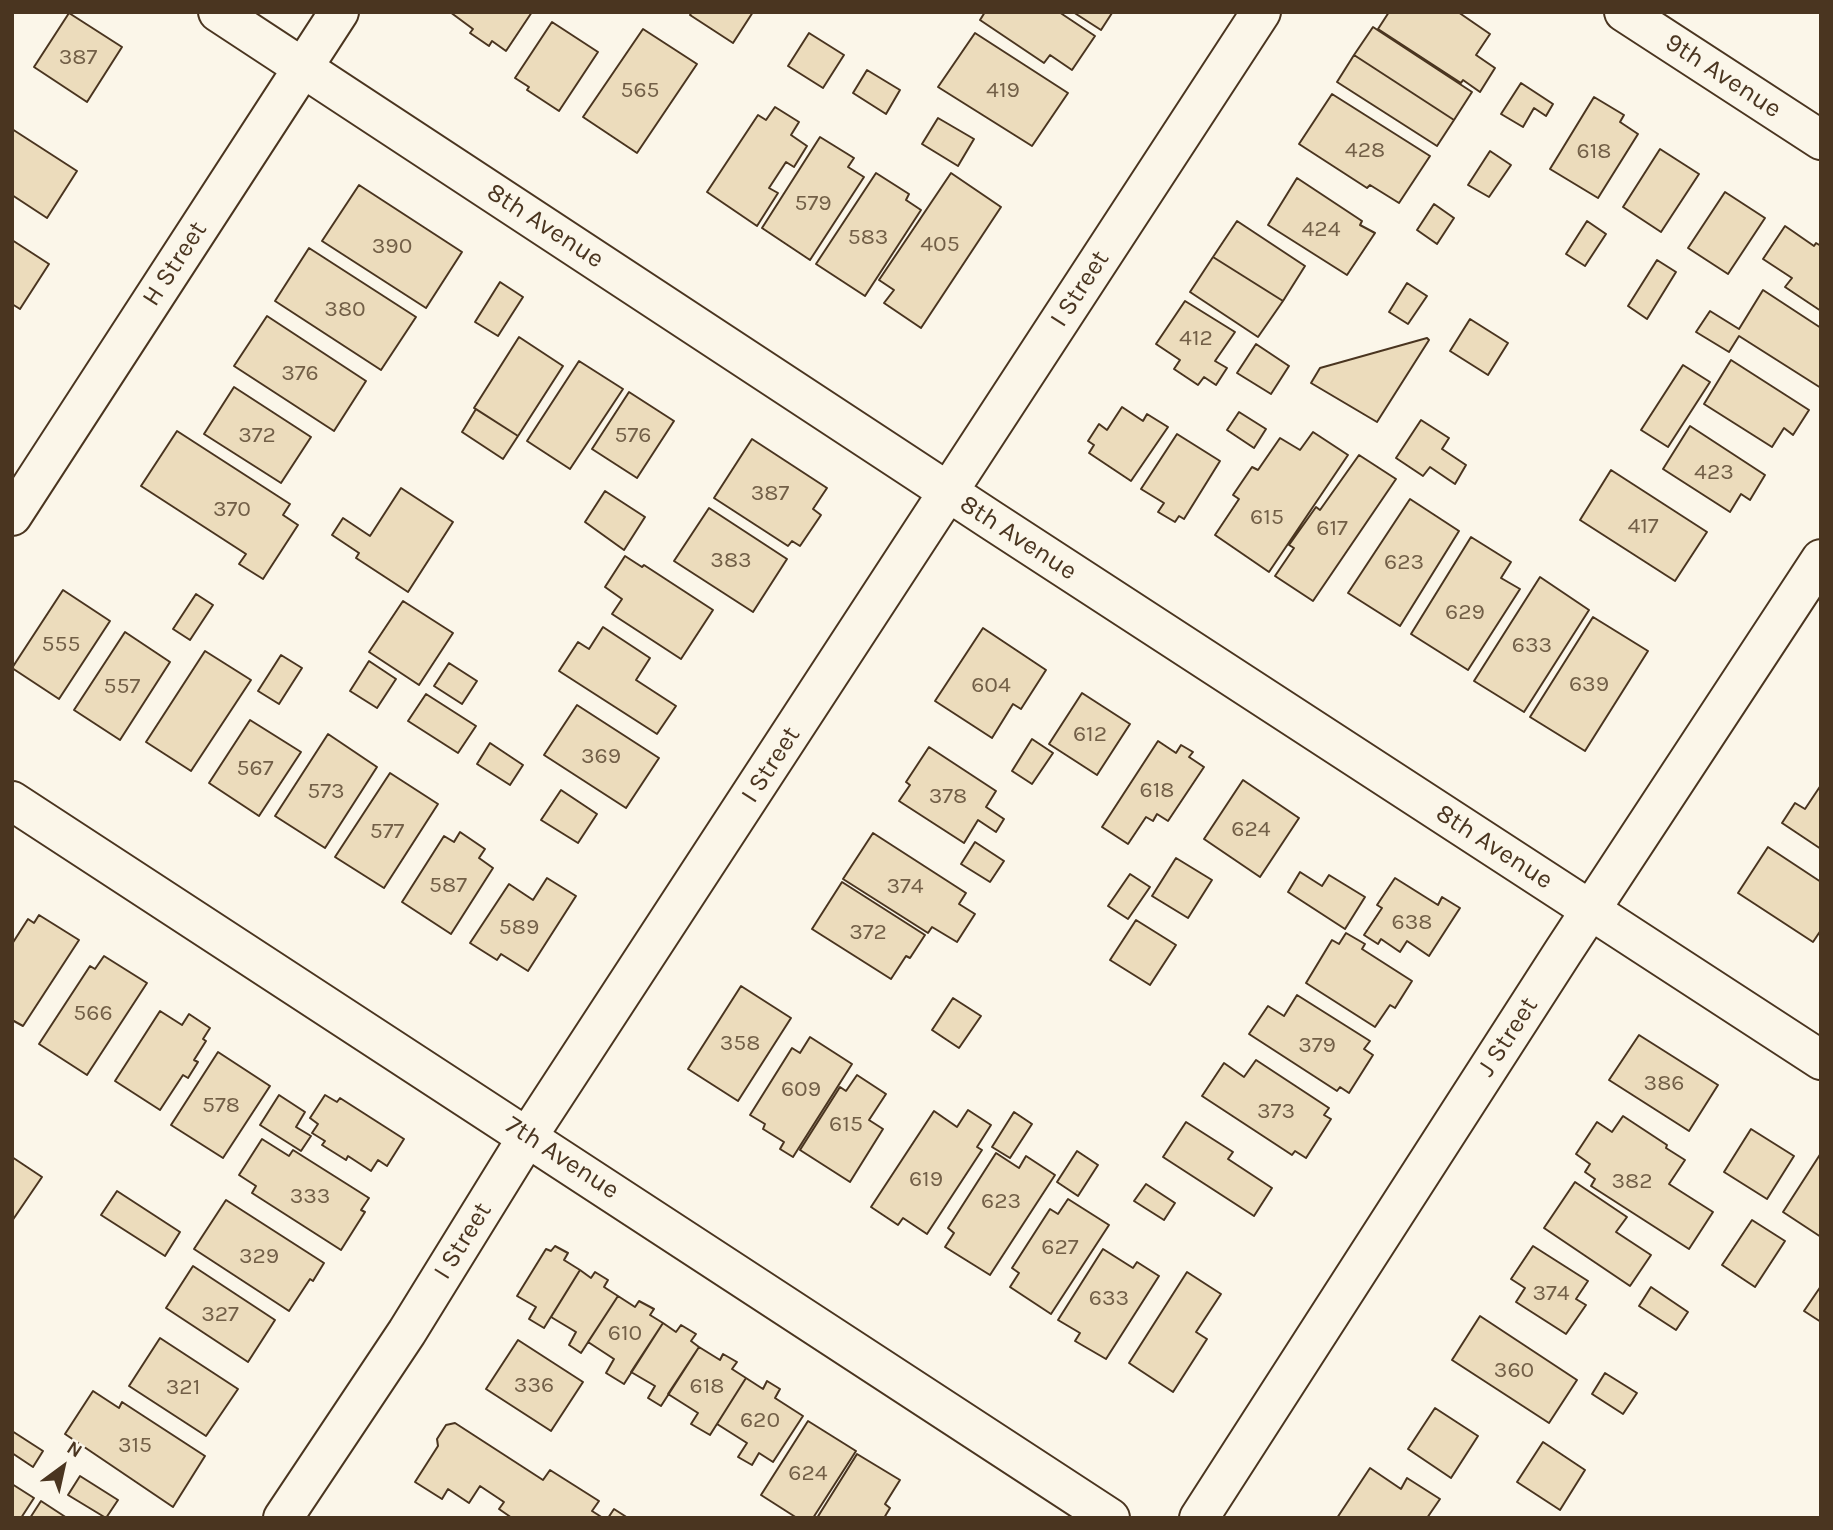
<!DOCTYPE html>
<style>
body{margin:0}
#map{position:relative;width:1833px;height:1530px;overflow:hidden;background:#fbf6e9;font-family:Karla,sans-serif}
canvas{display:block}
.frame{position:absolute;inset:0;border:14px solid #4a3520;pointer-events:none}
.north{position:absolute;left:28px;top:1432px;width:70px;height:70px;-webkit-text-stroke:5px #fbf6e9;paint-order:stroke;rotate:33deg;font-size:19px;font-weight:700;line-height:28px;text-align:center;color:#4a3520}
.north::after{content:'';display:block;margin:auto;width:24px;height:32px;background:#4a3520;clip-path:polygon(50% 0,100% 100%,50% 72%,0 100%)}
</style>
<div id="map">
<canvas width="1833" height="1530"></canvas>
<div class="frame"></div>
<div class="north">N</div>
</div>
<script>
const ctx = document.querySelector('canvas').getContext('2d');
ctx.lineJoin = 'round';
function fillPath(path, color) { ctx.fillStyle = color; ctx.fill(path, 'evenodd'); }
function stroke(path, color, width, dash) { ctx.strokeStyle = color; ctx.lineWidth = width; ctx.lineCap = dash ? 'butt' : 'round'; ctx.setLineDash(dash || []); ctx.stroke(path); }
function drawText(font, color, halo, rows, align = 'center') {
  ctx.font = font + ' Karla,sans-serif'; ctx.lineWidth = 5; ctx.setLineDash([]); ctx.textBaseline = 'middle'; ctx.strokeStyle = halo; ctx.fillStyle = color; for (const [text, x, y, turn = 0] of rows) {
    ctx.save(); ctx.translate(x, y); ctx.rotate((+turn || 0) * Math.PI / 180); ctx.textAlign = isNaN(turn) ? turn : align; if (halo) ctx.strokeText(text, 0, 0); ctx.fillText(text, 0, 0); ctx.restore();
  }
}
const building = new Path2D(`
 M450 12H532L506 51 492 41 489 46 470 33 473 29Z
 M692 12H753L733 43 690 15Z
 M985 12H1059L1095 36 1072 70 1050 55 1044 63 980 20Z
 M1073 12H1112V13L1101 30Z
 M1389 12H1458L1490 34 1476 55 1495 68 1480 92 1463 80 1461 83 1378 29Z
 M69 13 122 47 87 102 34 67Z
 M552 22 598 52 559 111 527 90 529 87 515 78Z
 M1373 27 1472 92 1454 120 1354 55Z
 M643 29 697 64 637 153 583 117Z
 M809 33 844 55 823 88 788 66Z
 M975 33 1068 93 1032 146 938 87Z
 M1354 55 1454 120 1437 146 1337 82Z
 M867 70 900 90 886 114 853 93Z
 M1521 83 1553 104 1546 116 1534 108 1523 127 1501 114Z
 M1332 94 1430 156 1399 203 1370 185 1367 188 1299 144Z
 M1594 97 1624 115 1620 122 1638 134 1598 198 1550 169Z
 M775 107 799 122 791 135 807 146 794 167 786 162 769 188 778 193 757 226 707 192 758 115 766 120Z
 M938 118 974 139 958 166 922 144Z
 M12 129 77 171 47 218 12 195Z
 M820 137 854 158 848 167 864 177 810 260 762 228Z
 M1660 149 1699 174 1661 232 1623 207Z
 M1490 151 1511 165 1489 197 1468 185Z
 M876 173 909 194 906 200 921 210 865 296 816 264Z
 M951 173 1001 207 921 328 884 303 894 290 879 280Z
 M1297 178 1362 221 1360 225 1375 233 1347 275 1268 225Z
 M359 185 462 252 426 308 322 241Z
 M1725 192 1765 218 1728 274 1688 248Z
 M1434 204 1454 218 1437 244 1417 230Z
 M1237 221 1305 266 1283 301 1213 257Z
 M1587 221 1606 234 1585 266 1566 254Z
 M1785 226 1814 246 1816 243 1821 246V311L1785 287 1792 278 1763 259Z
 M12 240 49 264 20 309 12 304Z
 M309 248 416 317 381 370 275 301Z
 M1213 257 1283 301 1258 337 1190 292Z
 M1657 260 1676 272 1647 319 1628 306Z
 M500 282 523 297 498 336 475 322Z
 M1407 283 1427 296 1408 324 1389 312Z
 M1763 290 1821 328V388L1739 336 1729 352 1696 332 1710 311 1739 329Z
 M1185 301 1235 332 1215 361 1227 368 1216 385 1204 377 1198 385 1174 369 1180 360 1156 344Z
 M267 316 366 381 334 431 234 366Z
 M1470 319 1508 343 1488 375 1450 351Z
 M519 337 563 366 518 436 474 408Z
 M1427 338 1429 340 1377 422 1311 383 1320 368Z
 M1256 344 1289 366 1271 394 1237 373Z
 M1731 360 1809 410 1793 435 1784 428 1772 447 1704 404Z
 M579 361 623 389 570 469 527 441Z
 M1683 365 1710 382 1668 447 1641 430Z
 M234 387 311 437 281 483 204 434Z
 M629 392 674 421 637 478 592 449Z
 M1122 407 1143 421 1147 414 1168 427 1131 481 1089 453 1094 445 1088 441 1099 424 1107 430Z
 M476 409 518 436 503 459 462 432Z
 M1239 412 1266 429 1254 448 1227 430Z
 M1421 420 1449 438 1442 449 1466 465 1455 484 1430 467 1423 476 1396 458Z
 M1690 426 1765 475 1750 500 1741 494 1730 512 1663 469Z
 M177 431 290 504 283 515 298 525 263 579 239 564 246 554 141 486Z
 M1313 432 1348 455 1269 572 1215 535 1239 499 1233 495 1252 467 1258 470 1280 438 1300 450Z
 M1177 434 1220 461 1184 519 1179 516 1175 522 1158 512 1164 503 1141 489Z
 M752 439 827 488 813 509 821 515 800 546 792 541 788 546 714 498Z
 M1359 455 1396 479 1313 601 1275 576 1294 548 1289 545 1316 507 1320 510Z
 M1611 470 1707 532 1675 581 1580 520Z
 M401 488 453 522 408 592 356 558 359 553 332 535 343 518 370 536Z
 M605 491 645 517 624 550 585 522Z
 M1410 499 1459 531 1400 626 1348 593Z
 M709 508 787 559 753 612 674 561Z
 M1471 537 1511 562 1501 578 1520 589 1468 670 1411 634Z
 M625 556 642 567 644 565 713 610 681 659 612 614 622 599 605 587Z
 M1540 577 1589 610 1524 712 1474 681Z
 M63 590 110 621 59 699 12 668Z
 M196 594 213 605 190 640 173 629Z
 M403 601 453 633 419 685 369 652Z
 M1593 617 1648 651 1585 751 1530 717Z
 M603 627 650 658 636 680 676 706 657 734 559 671 578 642 589 649Z
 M983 628 1046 670 1021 709 1013 704 992 738 935 701Z
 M125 632 170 662 120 740 74 710Z
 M205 651 251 680 191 771 146 742Z
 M281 655 302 668 279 704 258 691Z
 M369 661 396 679 377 708 350 691Z
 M449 663 477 681 462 704 434 686Z
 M1082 693 1130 724 1097 775 1049 744Z
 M426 694 476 726 458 753 408 721Z
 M577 705 659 758 626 808 544 755Z
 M250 720 301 752 259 816 209 783Z
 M328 734 377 767 325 848 275 816Z
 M1032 739 1053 753 1032 784 1012 771Z
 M1158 741 1176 753 1181 745 1193 752 1189 757 1204 767 1168 821 1157 814 1153 821 1146 817 1128 844 1102 827Z
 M490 743 523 765 510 785 477 764Z
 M929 747 996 791 986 807 1004 819 996 832 978 820 964 843 899 801 910 785 906 782Z
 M390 773 438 804 384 888 335 857Z
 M1243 780 1299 818 1260 877 1204 839Z
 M1821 785V849L1782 823 1795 803 1805 809Z
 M561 790 597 814 578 843 541 820Z
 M460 832 485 849 479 858 493 868 451 934 402 902 444 836 454 842Z
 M873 833 966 893 959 904 975 914 957 942 932 927 928 933 843 879Z
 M975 842 1004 861 990 882 961 864Z
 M1768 847 1821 882V930L1813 942 1738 893Z
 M1176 858 1212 880 1188 918 1152 896Z
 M1300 872 1322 886 1329 875 1365 897 1345 929 1288 892Z
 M1130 874 1150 887 1128 919 1108 906Z
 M547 878 576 896 528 971 501 954 497 960 470 943 509 884 533 900Z
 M1395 878 1438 905 1442 897 1460 908 1429 956 1407 941 1400 952 1381 939 1378 944 1364 935 1382 908 1377 905Z
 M842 882 925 935 910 958 906 956 891 979 812 929Z
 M39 915 79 940 23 1026 12 1020V944L28 919 34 923Z
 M1136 920 1176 945 1150 985 1110 960Z
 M1346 933 1365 944 1362 949 1412 981 1395 1008 1390 1005 1375 1027 1306 983 1332 940 1339 944Z
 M104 956 147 983 87 1075 39 1044 90 966 95 969Z
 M741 986 791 1018 738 1101 688 1069Z
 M1297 995 1370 1041 1364 1049 1373 1055 1349 1093 1340 1087 1337 1091 1249 1034 1268 1006 1284 1016Z
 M953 998 981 1016 959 1048 932 1030Z
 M160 1011 182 1025 189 1014 210 1028 203 1039 206 1041 194 1060 198 1062 188 1078 183 1075 160 1110 115 1081Z
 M1639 1035 1718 1085 1689 1131 1609 1080Z
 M810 1037 852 1064 793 1157 780 1149 784 1142 763 1129 765 1124 750 1115 792 1048 800 1053Z
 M218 1052 270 1086 223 1158 171 1125Z
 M1256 1060 1329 1108 1324 1115 1331 1119 1306 1158 1295 1151 1292 1155 1202 1096 1224 1063 1244 1077Z
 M857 1075 886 1094 869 1120 883 1129 850 1182 800 1150 840 1087 846 1091Z
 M279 1095 305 1112 296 1127 311 1136 301 1151 260 1125Z
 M325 1095 337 1102 340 1098 404 1139 387 1166 378 1160 371 1171 348 1156 346 1160 322 1145 325 1141 312 1133 318 1124 310 1118Z
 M968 1110 991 1125 977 1147 982 1150 927 1234 903 1218 898 1225 871 1207 934 1111 957 1127Z
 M1014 1112 1032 1124 1010 1158 992 1147Z
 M1623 1116 1667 1145 1666 1148 1685 1160 1669 1184 1713 1212 1689 1249 1591 1186 1595 1179 1585 1172 1590 1164 1576 1154 1597 1122 1612 1132Z
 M1186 1122 1233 1152 1228 1159 1272 1188 1254 1216 1163 1157Z
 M1751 1129 1794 1156 1767 1199 1724 1172Z
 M262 1139 289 1156 293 1150 369 1198 361 1210 365 1212 341 1250 252 1193 256 1186 239 1175Z
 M1077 1151 1098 1165 1078 1196 1057 1182Z
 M996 1153 1019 1168 1026 1156 1055 1175 990 1275 945 1247 954 1233 948 1228Z
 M1821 1153V1237L1783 1212Z
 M12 1157 42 1177 12 1221Z
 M1575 1182 1627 1217 1616 1232 1651 1255 1630 1286 1544 1228Z
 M1146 1184 1175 1203 1164 1220 1134 1201Z
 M117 1191 180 1232 165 1256 101 1215Z
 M1068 1199 1109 1225 1051 1314 1010 1287 1019 1273 1012 1268 1050 1209 1058 1214Z
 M226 1200 324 1263 313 1281 310 1279 289 1311 194 1249Z
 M1752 1220 1785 1241 1755 1287 1722 1265Z
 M555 1246 568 1253 564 1260 580 1270 544 1328 529 1319 536 1307 517 1296 546 1249 551 1251Z
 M1533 1246 1588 1281 1576 1299 1586 1305 1566 1334 1516 1302 1525 1288 1511 1279Z
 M1103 1249 1133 1268 1137 1262 1159 1276 1106 1359 1075 1341 1080 1333 1058 1320Z
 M193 1266 275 1320 248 1362 166 1308Z
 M580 1270 591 1278 595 1272 608 1280 604 1287 618 1296 581 1353 569 1345 576 1332 551 1317Z
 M1187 1272 1221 1294 1196 1332 1207 1339 1173 1392 1129 1363Z
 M1821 1286V1322L1804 1311Z
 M1651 1287 1688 1312 1676 1330 1639 1306Z
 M618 1296 635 1307 639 1301 654 1309 650 1315 663 1323 624 1384 606 1373 614 1359 588 1342Z
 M1480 1316 1577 1380 1549 1423 1452 1360Z
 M663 1323 676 1332 681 1325 696 1334 691 1341 699 1347 661 1406 648 1398 655 1386 631 1372Z
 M160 1338 238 1389 206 1436 129 1386Z
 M518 1340 583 1382 551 1431 486 1389Z
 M699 1347 720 1360 723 1354 737 1362 732 1369 746 1378 710 1435 691 1424 698 1413 668 1394Z
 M1605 1373 1637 1393 1623 1414 1592 1394Z
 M746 1378 763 1389 767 1381 780 1389 775 1398 803 1416 773 1462 759 1453 752 1465 738 1457 747 1443 717 1424Z
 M93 1391 119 1408 122 1402 205 1456 173 1507 65 1434Z
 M1435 1408 1478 1436 1451 1478 1408 1449Z
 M808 1421 856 1451 813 1518H797L761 1495Z
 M455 1423 543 1480 550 1470 599 1501 592 1511 603 1518H512L499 1509 504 1502 480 1486 469 1503 448 1489 442 1499 415 1482 438 1446 437 1439 446 1425Z
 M12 1431 43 1451 33 1467 12 1453Z
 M1543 1442 1585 1470 1560 1510 1517 1482Z
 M857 1454 900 1480 885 1504 890 1508 884 1518H817Z
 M1370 1468 1401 1489 1407 1478 1440 1499 1427 1518H1337Z
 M80 1476 118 1500 106 1518 68 1495Z
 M12 1484 34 1498 21 1518H12Z
 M41 1501 67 1518H30Z
 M614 1509 628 1518H608Z`);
fillPath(building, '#ecdcbc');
stroke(building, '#4a3520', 2);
const minor = new Path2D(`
 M218 12 991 520 1821 1060
 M1624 12 1821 140
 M12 516 339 12
 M12 801 1110 1518
 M283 1518 407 1332 528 1136 1261 12
 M1199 1518 1563 952 1821 559`);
stroke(minor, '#4a3520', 42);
stroke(minor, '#fbf6e9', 38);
drawText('23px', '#725f47', null, [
 ["387",78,57],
 ["565",640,90],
 ["419",1003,90],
 ["428",1365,150],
 ["618",1594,151],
 ["579",813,203],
 ["424",1321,229],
 ["583",868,237],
 ["405",940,244],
 ["390",392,246],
 ["380",345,309],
 ["412",1196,338],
 ["376",300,373],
 ["372",257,435],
 ["576",633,435],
 ["423",1714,472],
 ["387",770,493],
 ["370",232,509],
 ["615",1267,517],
 ["417",1643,526],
 ["617",1332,528],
 ["383",731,560],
 ["623",1404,562],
 ["629",1465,612],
 ["555",61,644],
 ["633",1532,645],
 ["639",1589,684],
 ["604",991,685],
 ["557",122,686],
 ["612",1090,734],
 ["369",601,756],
 ["567",255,768],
 ["618",1157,790],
 ["573",326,791],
 ["378",948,796],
 ["624",1251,829],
 ["577",387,831],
 ["587",448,885],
 ["374",905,886],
 ["638",1412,922],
 ["589",519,927],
 ["372",868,932],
 ["566",93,1013],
 ["358",740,1043],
 ["379",1317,1045],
 ["386",1664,1083],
 ["609",801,1089],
 ["578",221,1105],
 ["373",1276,1111],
 ["615",846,1124],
 ["619",926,1179],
 ["382",1632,1181],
 ["333",310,1196],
 ["623",1001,1201],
 ["627",1060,1247],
 ["329",259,1256],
 ["374",1551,1293],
 ["633",1109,1298],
 ["327",220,1314],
 ["610",625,1333],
 ["360",1514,1370],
 ["336",534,1385],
 ["618",707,1386],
 ["321",183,1387],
 ["620",760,1420],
 ["315",135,1445],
 ["624",808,1473]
]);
drawText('26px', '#4a3520', '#fbf6e9', [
 ["9th Avenue",1723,76,33],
 ["8th Avenue",545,226,33],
 ["H Street",175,264,-57],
 ["I Street",1080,289,-57],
 ["8th Avenue",1018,538,33],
 ["I Street",771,765,-57],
 ["8th Avenue",1494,847,33],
 ["J Street",1508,1037,-57],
 ["7th Avenue",562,1158,33],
 ["I Street",463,1241,-58]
]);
</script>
